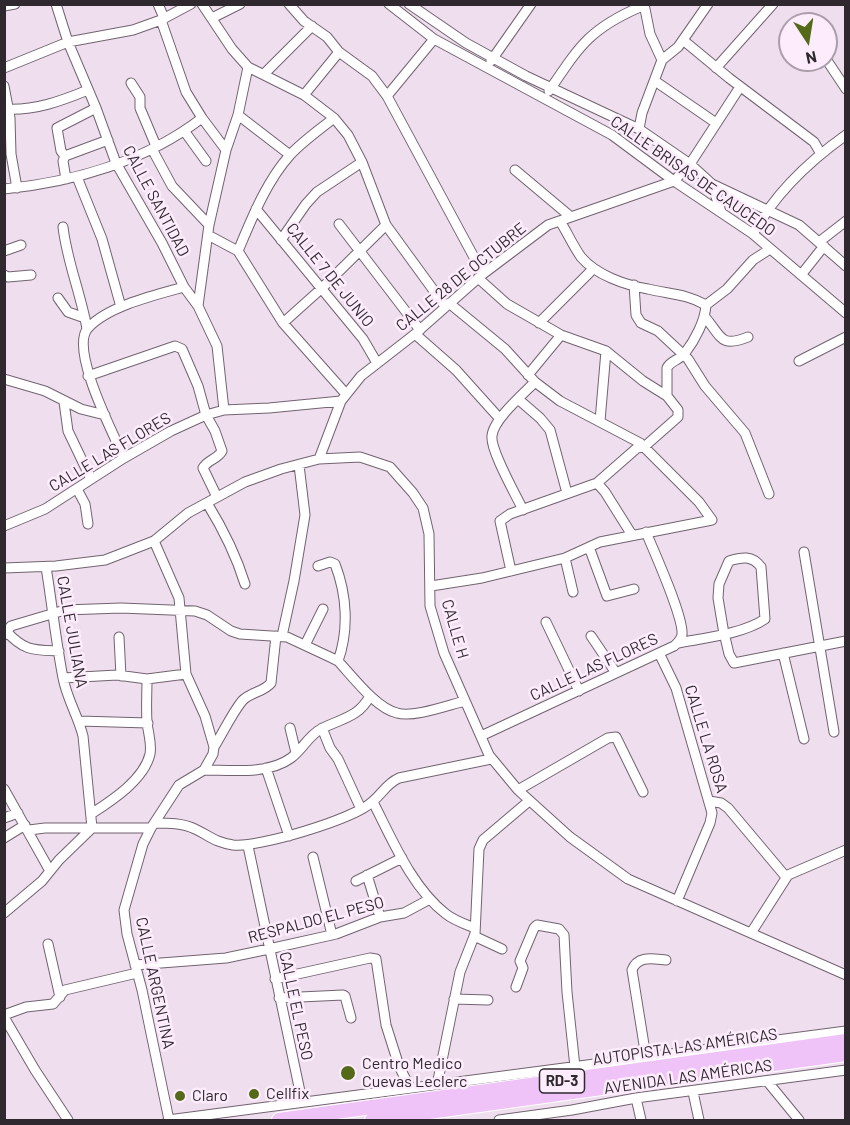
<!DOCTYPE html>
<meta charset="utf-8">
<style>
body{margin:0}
#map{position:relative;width:850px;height:1125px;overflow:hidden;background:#efdfee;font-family:Barlow,sans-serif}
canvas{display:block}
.frame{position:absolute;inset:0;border:6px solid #2f292f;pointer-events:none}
.north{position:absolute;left:778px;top:12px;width:60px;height:60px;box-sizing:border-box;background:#fdecfc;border:2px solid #ab9eaa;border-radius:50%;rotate:168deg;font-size:16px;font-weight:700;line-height:24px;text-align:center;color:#2f292f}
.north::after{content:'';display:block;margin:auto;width:21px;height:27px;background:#556a19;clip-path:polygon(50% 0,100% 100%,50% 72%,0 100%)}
</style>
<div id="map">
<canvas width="850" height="1125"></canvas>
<div class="frame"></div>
<div class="north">N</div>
</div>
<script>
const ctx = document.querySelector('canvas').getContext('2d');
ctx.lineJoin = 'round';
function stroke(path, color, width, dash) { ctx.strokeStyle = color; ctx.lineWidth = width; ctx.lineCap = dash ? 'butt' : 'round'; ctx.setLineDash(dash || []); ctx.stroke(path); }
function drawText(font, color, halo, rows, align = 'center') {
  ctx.font = font + ' Barlow,sans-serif'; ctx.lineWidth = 5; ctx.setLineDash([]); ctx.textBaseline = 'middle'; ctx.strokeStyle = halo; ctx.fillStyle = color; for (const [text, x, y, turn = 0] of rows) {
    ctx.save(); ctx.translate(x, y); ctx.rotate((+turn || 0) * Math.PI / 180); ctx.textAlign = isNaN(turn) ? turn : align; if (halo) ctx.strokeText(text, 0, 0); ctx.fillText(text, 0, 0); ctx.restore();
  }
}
const minor = new Path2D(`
 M56 4 68 42 96 108 116 163 162 243 184 287 198 306 217 346 224 410
 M158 4 164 18
 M202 4 232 49 248 67 304 95 334 118 348 135 362 162 386 225 445 306
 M289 4 304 21 327 37 339 52 372 76 387 96 483 274
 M389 4 434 39 612 135 674 181 753 234 846 313
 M409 4 466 43 526 76 639 129 690 164 712 184 721 212
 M4 6 15 4
 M212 18 240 4
 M161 20 186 92 202 118 226 150
 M683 40 729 78 814 142 821 154
 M826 59 846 89
 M662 60 678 47 708 4
 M491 61 531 4
 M4 68 68 42 133 30 161 20 191 4
 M716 68 773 4
 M264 74 312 26
 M655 81 716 123
 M131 83 140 97V108L156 146
 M4 86 10 118 11 154 17 188
 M549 91C579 47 589 29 640 7L642 4
 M304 95 339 52
 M387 96 434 39
 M4 109C35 111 61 101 88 90
 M238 115 290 155
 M639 129 642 113 662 60 650 34 644 4
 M185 132 206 161
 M152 149 172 186 209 225
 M65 156 108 140
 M515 170 571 217
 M77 177 102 239 121 307
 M66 179 63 161 65 156 61 151 57 128 96 108
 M712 184 799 225 846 266
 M4 189C74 182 146 161 202 118
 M256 209 363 339 377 363
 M560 221C567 232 573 246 581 257 596 275 625 285 648 289 669 294 687 294 706 305L727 289 753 260 770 249
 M339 224 420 330
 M63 227C67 262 81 294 87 329
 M753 234C775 193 808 162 846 135
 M208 235 238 251 283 323 346 394
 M281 240 306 204 317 192 362 162
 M819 242 846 221
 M4 251 21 245
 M238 251C252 218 266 182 290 155 303 141 319 130 334 118
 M4 275 8 277 31 275
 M801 275 824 246
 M478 278 507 304 561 335 606 351 643 381 667 396
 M634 285 636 315 641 323 658 331 688 359 705 386 745 433 769 494
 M58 298 68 312 85 318
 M198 306 209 225 226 150 238 115 248 67
 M705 317C722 337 720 348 748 337
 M283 323 322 288 386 225
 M539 323 593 269
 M415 334 456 370 500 419
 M799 361 846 337
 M528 375 561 335
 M88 376 175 346 182 349 198 386 206 415 215 431 222 451C218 459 207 460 203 468L217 497
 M4 379 45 391 81 409 105 415
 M518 399 540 418 550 430 567 493
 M64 402 68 431 91 479
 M600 421 606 351
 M124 458C114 435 69 349 88 328 108 306 155 295 184 287
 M319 459 341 401 361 376 415 334 483 274 548 225 674 181 690 164 740 87
 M597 483 637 448 644 447 678 417V410L667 396V368C671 360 680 360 685 353 695 340 705 321 706 305
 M77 489 85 504 88 524
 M207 503C223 529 236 555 245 584
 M523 510C516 495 490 450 492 436 493 420 523 394 535 382
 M4 526 45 509 124 458 171 431 206 415 224 410 269 408 341 401
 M154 541 179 598 186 674 205 716 214 747 213 754 204 770 179 785 151 828 143 844 124 910 127 934 142 990 169 1120
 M589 547 607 596 634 589
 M804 552 834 732
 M565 558 573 592
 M318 566 330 562 335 564C347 595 349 630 338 661
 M4 568 56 566 105 560 154 541 188 513 245 482 281 469 319 459 360 457 390 467 413 493 423 508 429 534 430 606 444 653 489 755 518 790 570 837 628 879 846 975
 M511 571 500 521 510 514 597 483 605 492 632 535
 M431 586 482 578 565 558 600 542 712 520 699 502 640 443 560 401 535 382 505 349 449 303
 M546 622 579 691
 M6 631C24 651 33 650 59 651
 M4 635 11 626 65 610 121 608 195 611 207 615 231 631 240 634 287 637 332 658 338 661C353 677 376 708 397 713 414 718 448 705 465 701
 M282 636 294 581 305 515 299 465
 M591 636 616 673
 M119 637 121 676
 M678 643C704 638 743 634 765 619L761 567C752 555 742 557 729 561L719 584 718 598 724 634 725 637 729 654 734 663 846 641
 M305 645 323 609
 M659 653 676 688 712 813 710 823 677 901
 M783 653 804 739
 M63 678 117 675 147 679 186 674
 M79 721 148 723
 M290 728 296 753
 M322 728 330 748 338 759 361 809
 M481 736 674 646C677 644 681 639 682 635 684 617 654 552 646 532
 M214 747C223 733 231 715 242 701 250 692 264 692 271 683L276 636
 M266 768 289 836
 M204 770C230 770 268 775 291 758 303 749 308 736 321 729 342 718 358 718 370 696
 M4 789 50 871
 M518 790 608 738 616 737 643 792
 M709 801 721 803 728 808 786 877
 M373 802C392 839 412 888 446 914 455 921 465 924 475 928
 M91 814C111 801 144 780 150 754 152 743 148 733 147 722 146 707 147 693 147 679
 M4 818 18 813
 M155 823C168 823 183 823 195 829 210 836 214 842 233 845 258 848 354 819 372 802 383 793 386 784 399 778L491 759
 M29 830 45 828H151
 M4 838 25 825
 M248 846 302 1101
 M313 857 332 935
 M367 875 380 917
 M356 881 402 858
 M4 913 42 881 59 860 92 828 83 736C78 716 67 699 63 678 56 642 52 604 46 567
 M751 933 788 875 846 850
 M474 936 502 949
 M48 944 60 997
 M135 965 226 958 269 949 336 934 380 917 404 913 430 899
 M275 979 370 958 376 959 386 1025 399 1066 410 1088
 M516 987 523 968 520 961 534 928 537 925 559 929 564 935 567 992 575 1067
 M279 998 343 995 345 996 351 1018
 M454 999 488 1000
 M4 1015 26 1007 53 1004 65 990 137 973
 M4 1017 35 1070 68 1120
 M646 1057 632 970C638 955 653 959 666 960
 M767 1081 799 1120
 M437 1085 460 972 475 934 479 849 483 840 529 801
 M693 1092 699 1120
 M636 1098 641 1120
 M168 1120 846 1031
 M499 1120 572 1110 636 1098 846 1070`);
const highway = new Path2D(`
 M279 1120 846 1041
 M372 1120 846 1054`);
stroke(minor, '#726371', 11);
stroke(highway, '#fff', 16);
stroke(minor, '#fff', 9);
stroke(highway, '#efc3f8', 14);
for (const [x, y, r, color] of [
 [348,1073,8,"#556a19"],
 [254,1094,6,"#556a19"],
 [180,1096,6,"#556a19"]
]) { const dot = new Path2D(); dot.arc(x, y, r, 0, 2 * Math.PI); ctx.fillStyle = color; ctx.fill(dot); stroke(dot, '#fdecfc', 2); }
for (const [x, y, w] of [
 [562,1081,45]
]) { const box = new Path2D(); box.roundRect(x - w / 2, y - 12, w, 24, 4.5); ctx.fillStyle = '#fdecfc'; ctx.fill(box); stroke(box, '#2f292f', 1.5); }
drawText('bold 15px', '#2f292f', null, [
 ["RD-3",562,1081]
]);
drawText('16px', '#2f292f', '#fdecfc', [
 ["CALLE BRISAS DE CAUCEDO",693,176,35],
 ["CALLE SANTIDAD",156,201,62],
 ["CALLE 7 DE JUNIO",330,275,51],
 ["CALLE 28 DE OCTUBRE",461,277,-39],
 ["CALLE LAS FLORES",110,452,-31],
 ["CALLE H",455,629,74],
 ["CALLE JULIANA",72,632,80],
 ["CALLE LAS FLORES",594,667,-25],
 ["CALLE LA ROSA",706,739,73],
 ["RESPALDO EL PESO",316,920,-15],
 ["CALLE ARGENTINA",155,983,78],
 ["CALLE EL PESO",296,1006,78],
 ["AUTOPISTA LAS AMÉRICAS",685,1047,-8],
 ["AVENIDA LAS AMÉRICAS",688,1077,-8]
]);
drawText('16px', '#2f292f', '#fdecfc', [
 ["Centro Medico",362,1064],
 ["Cuevas Leclerc",362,1082],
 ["Cellfix",266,1094],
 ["Claro",192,1096]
], 'left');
</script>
